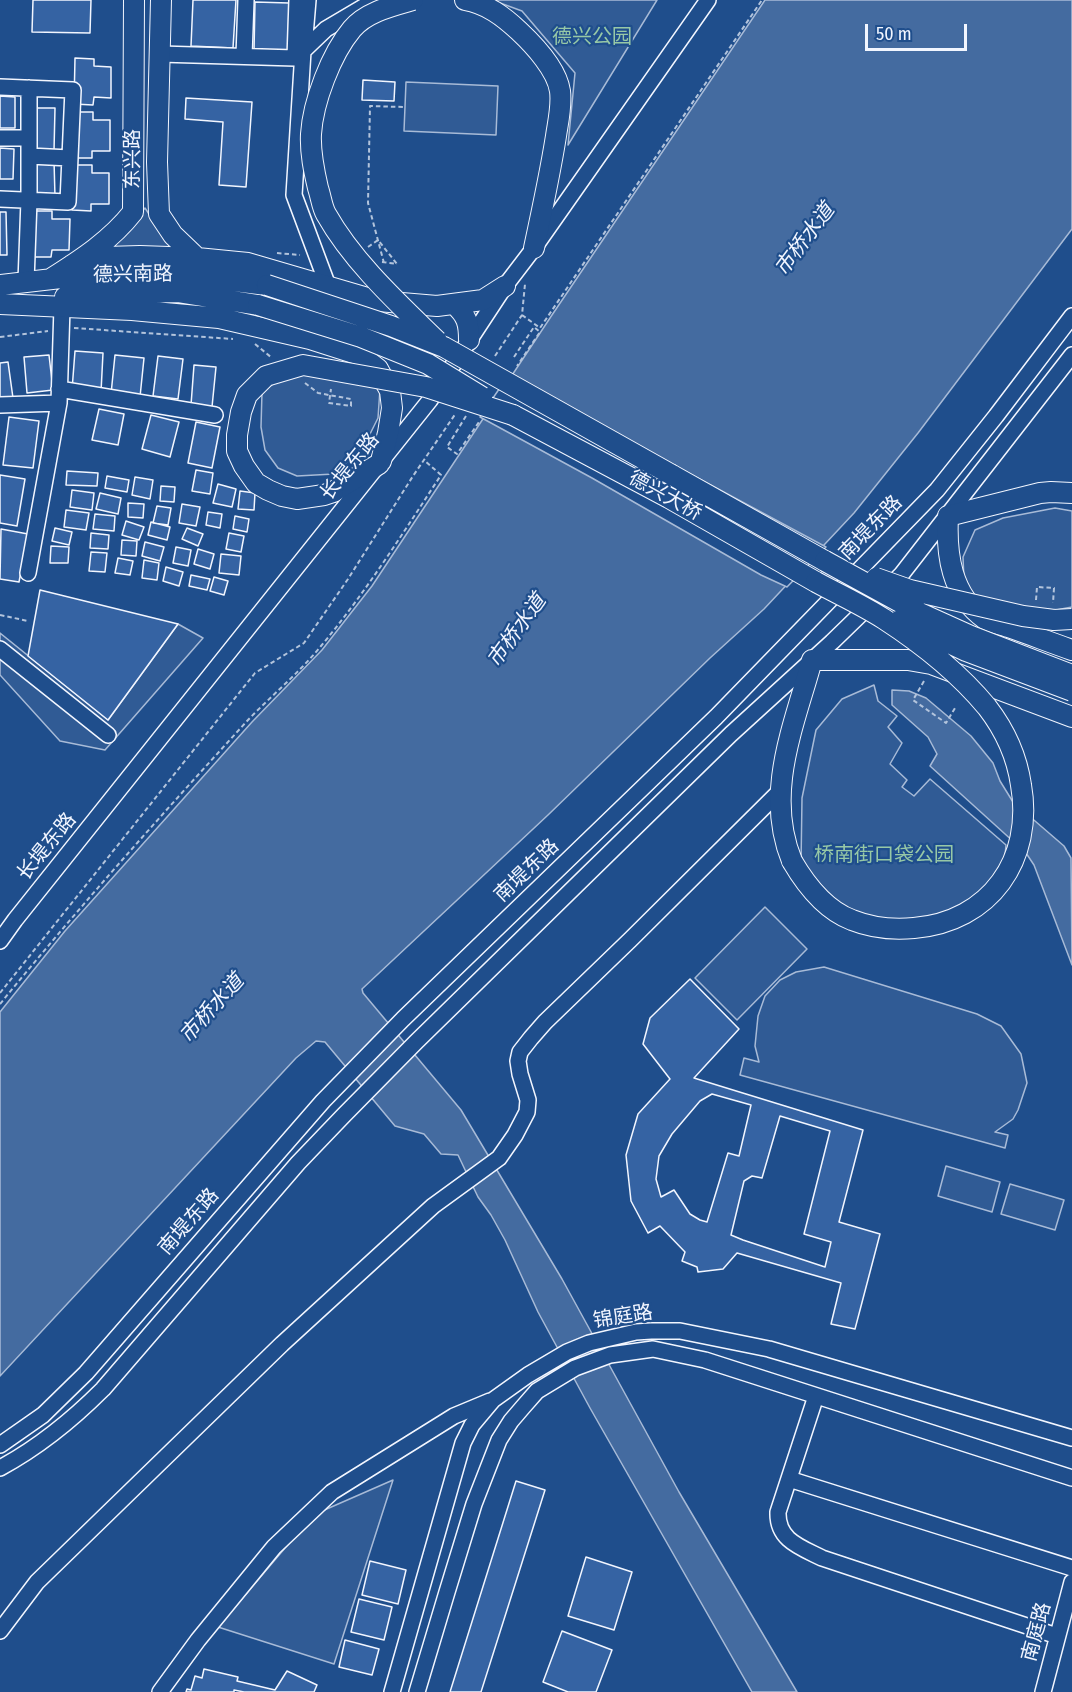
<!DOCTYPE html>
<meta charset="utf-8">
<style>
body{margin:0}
#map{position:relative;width:1072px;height:1692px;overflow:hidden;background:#1f4e8c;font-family:"Fira Sans Condensed",sans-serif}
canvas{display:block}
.scale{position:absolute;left:865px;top:24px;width:102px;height:27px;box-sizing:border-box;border:3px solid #f2f6ff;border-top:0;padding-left:8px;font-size:18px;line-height:21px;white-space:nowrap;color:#f2f6ff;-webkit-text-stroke:4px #1f4e8c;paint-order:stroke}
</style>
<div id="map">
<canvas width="1072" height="1692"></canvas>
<div class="scale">50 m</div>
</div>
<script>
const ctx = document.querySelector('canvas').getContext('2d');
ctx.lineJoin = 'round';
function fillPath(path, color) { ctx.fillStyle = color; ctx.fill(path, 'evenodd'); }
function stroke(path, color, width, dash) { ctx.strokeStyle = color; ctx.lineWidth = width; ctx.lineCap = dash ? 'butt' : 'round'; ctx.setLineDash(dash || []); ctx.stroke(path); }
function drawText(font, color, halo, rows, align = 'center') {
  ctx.font = font + ' "Fira Sans Condensed","Noto Sans SC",sans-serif'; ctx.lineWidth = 4.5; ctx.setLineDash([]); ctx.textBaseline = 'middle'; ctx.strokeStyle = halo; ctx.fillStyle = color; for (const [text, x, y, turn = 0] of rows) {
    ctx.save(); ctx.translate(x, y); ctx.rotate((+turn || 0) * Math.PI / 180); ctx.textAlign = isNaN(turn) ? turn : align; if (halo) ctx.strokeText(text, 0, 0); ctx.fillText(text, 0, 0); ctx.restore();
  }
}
const built = new Path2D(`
 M492 0H657L568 145 575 73 522 11Z
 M406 82 498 86 496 135 404 131Z
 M145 208 174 252 100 254 125 231Z
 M289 373 351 380 380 389 378 418 364 446 334 474 297 476 278 468 265 450 261 427 262 392Z
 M1055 508 1072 511V607L1056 610 1027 608 973 595 964 581 963 557 975 530 1003 518Z
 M178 624 203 638 105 750 60 741 0 675V633L108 720Z
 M874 685 878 701 897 716 888 727 902 743 890 764 907 780 902 787 914 796 930 779 1006 845 1005 856 994 885 934 921 875 923 842 907 801 864 802 798 816 730 842 699Z
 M765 907 807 949 737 1020 695 978Z
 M824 967 977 1014 1001 1026 1021 1054 1027 1083 1018 1110 1013 1119 995 1132 1008 1135 1005 1148 740 1075 744 1058 759 1062 755 1046 758 1016 765 996 780 980 796 972Z
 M946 1166 1000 1182 992 1212 938 1196Z
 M1010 1184 1064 1200 1055 1230 1001 1214Z
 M393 1480 334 1664 218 1627 313 1515Z`);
fillPath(built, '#305b95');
stroke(built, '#a8bbd7', 1.5);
const water = new Path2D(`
 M765 0H1072V229L918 433 854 513 764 609 710 658 548 815 362 989 363 993 461 1110 562 1279 679 1492 797 1692H752L590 1408 538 1312 505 1240 491 1215 478 1197 458 1155 441 1154 424 1134 395 1126 325 1042 316 1041 296 1058 0 1376V1012L65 931 252 722 322 650 372 586 552 315Z
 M892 690 909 691 926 698 971 736 993 763 1000 781 1013 802 1064 846 1071 858 1072 965 1034 865 1026 853 930 766 937 754 928 737 892 705Z`);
fillPath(water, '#446ba0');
stroke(water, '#a8bbd7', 1.5);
const pier = new Path2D(`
 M508 376 826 547 787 587 761 575 592 478 480 417Z`);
fillPath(pier, '#1f4e8c');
stroke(pier, '#a8bbd7', 1.5);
const building = new Path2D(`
 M33 0H91L90 33 32 32Z
 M193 0H236L233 48 191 46Z
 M255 2 289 3 288 51H254Z
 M75 58 94 59V66L111 67V98L94 97 93 105 74 104Z
 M363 80 395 82 394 101 362 100Z
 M0 96 15 97V128H0Z
 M186 98 252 102 246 187 219 185 223 122 185 119Z
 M34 108H55L54 151H33Z
 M74 112H93V120H110V151H92V158H73Z
 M0 148 14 149 13 179H0Z
 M32 160H54L55 197H33Z
 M73 165H92V173H109V204H91V211L72 210Z
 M33 211H52V219H70L69 250H52L51 257H32Z
 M0 212H6L7 255H0Z
 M75 351 103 353 101 392 72 390Z
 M49 355 53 390 27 393 24 357Z
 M115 355 144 358 140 397 111 394Z
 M158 356 183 359 178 399 153 396Z
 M8 362 13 398 0 400V363Z
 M194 365 216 367 212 407 191 405Z
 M99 409 124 414 118 445 92 440Z
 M151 415 179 422 170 457 142 449Z
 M9 417 39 421 33 468 3 465Z
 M196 422 220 427 212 468 188 463Z
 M196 470 213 473 210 494 192 491Z
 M67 471 98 473 97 486 66 485Z
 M0 475 25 479 17 526 0 523Z
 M107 476 129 480 127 492 105 488Z
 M135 477 153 480 150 499 132 495Z
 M218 484 236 489 232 507 213 503Z
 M161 486 175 487 174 502 160 501Z
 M72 490 94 493 92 510 70 507Z
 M240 491 255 493 254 510 238 509Z
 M100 493 121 498 118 514 96 509Z
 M128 503 144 504 143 518 128 517Z
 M182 504 200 507 196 526 179 523Z
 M157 506 171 508 168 525 153 523Z
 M66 510 89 513 86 530 64 527Z
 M208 512 222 514 220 528 206 525Z
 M95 514 115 516 114 531 93 529Z
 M235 516 249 519 247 532 233 529Z
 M126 521 144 527 139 540 122 535Z
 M151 522 170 527 167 540 148 535Z
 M55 528 72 532 69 545 52 541Z
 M187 528 203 534 198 546 182 539Z
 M1 529 28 534 19 582 0 579Z
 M91 533 109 535 108 549 90 548Z
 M229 533 244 536 241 552 226 549Z
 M122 540 137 541 136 556 121 555Z
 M145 542 164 547 160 561 142 556Z
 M51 546 69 547 68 563H50Z
 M176 547 191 550 188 566 173 563Z
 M198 549 214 554 210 569 194 564Z
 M91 552 107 553 105 572 89 571Z
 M221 554 241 556 239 575 219 573Z
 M118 558 133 561 130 575 115 573Z
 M144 560 159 563 157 580 142 578Z
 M166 567 183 572 179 586 163 581Z
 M191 575 210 579 207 590 189 586Z
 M214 577 228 581 224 595 210 591Z
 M40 590 178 624 108 720 28 656Z
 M690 979 739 1029 694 1078 863 1130 839 1222 880 1234 855 1329 831 1324 841 1283 737 1253 723 1269 698 1272 697 1267 682 1261 685 1252 660 1226 648 1233 631 1201 626 1155 638 1114 670 1079 643 1044 650 1018ZM712 1094 751 1105 739 1156 728 1153 707 1222 700 1220 690 1214 674 1190 661 1197 656 1179 659 1156 672 1134 700 1101ZM780 1116 830 1131 804 1234 831 1242 825 1267 743 1240 731 1235 744 1181 752 1176 762 1178Z
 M516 1481 545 1490 481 1692H450Z
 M586 1557 632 1572 614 1630 568 1616Z
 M370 1561 406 1570 398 1604 362 1595Z
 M359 1599 392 1607 384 1640 351 1632Z
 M562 1631 612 1650 596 1692H568L543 1682Z
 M345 1640 379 1649 372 1675 339 1667Z
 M204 1669 238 1677 237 1681 275 1690 287 1671 317 1685 314 1692H244L234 1690V1692H186L187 1689 191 1690 195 1676 202 1678Z`);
fillPath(building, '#3563a3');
stroke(building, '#f2f6ff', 1.5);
const minor = new Path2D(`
 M305 36 308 0
 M160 54 295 58 297 0
 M244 56 246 0
 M0 87 73 90 68 202 0 199
 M0 138H29
 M29 156 70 158
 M26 282 29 200V88
 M328 286 294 195 303 51 326 29 375 0
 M59 389 215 415
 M0 405 59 403
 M28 573 59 403 62 307
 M0 649 108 735
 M0 941 15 920 430 400 505 286 534 248 708 0
 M816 1396 778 1512C777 1540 800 1547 822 1558L1057 1636
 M0 1445 43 1415 86 1373 323 1101 403 1019 716 717 937 490 996 416 1072 316
 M0 1468C39 1447 72 1420 103 1389L298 1163 344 1115 416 1042 731 734 832 642 901 575 1072 355
 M789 1479 1072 1568
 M0 1631 37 1582 282 1344 433 1206 499 1158 515 1135 527 1112 528 1100 520 1074 518 1061 520 1052 531 1038 545 1022 630 940 780 791
 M160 1692 198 1640 274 1547 332 1492 454 1416 490 1401
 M392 1692 463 1443 472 1425 493 1400 528 1375 567 1352 589 1343 636 1332 651 1331H680L769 1349 1072 1438
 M417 1692 447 1592 474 1504 499 1440 511 1421 523 1407 537 1391 575 1368 610 1355 653 1349 705 1360 1072 1478
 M1043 1692 1072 1582`);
const major = new Path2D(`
 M161 0 157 162 159 214 173 235 197 258
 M465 0C487 4 503 16 519 31 534 45 557 70 560 91 562 106 558 122 556 136 550 174 542 211 534 248
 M72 265 106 257 140 256 197 258 248 263 378 301 437 306 483 300 505 286
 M52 278C82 259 111 240 133 212L134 0
 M0 285 87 275 176 274 267 285
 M65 297 89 294 177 292 258 305
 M0 304 132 310 219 318 310 339 360 355 378 369 390 391 392 408 388 433 381 461
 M454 304C467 316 469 323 469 340
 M513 415 669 498 816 582
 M672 475 825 561
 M333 492 379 464
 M1072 493 1051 492 1040 493 948 516C946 554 951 595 985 619 992 623 1003 625 1011 628 1031 635 1052 643 1072 650
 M792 861C764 793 794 726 812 660H908L931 664 1072 717`);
stroke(minor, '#f2f6ff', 18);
stroke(major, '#f2f6ff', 22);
stroke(new Path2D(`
 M277 253 300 255
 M382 262 397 264
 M384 263 368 203 370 106 403 107
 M522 315 540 328 762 0
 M74 328 233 339
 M0 337 48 331
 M255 344 272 358
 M495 356 522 315 525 284
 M514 357 534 327 540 332 517 366
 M305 383 318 393 351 399V406L329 403 331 389
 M466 416 447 447 457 454 479 422
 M1036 600 1037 587 1054 588 1053 603
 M0 615 28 621
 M924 681 913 700 946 723 955 708
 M0 993 255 673 304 643 348 579 413 476 456 413
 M0 1004C79 907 163 813 248 720 272 695 299 673 321 646 366 592 403 533 441 475L424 460`), '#b3c4dc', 2, [4.5, 3]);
stroke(minor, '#1f4e8c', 15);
stroke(major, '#1f4e8c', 20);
const majorBridge = new Path2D(`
 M413 0C392 6 366 12 352 29 331 54 313 102 311 134 310 153 314 171 318 188 321 197 322 207 326 214 353 262 398 303 437 341
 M267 285 391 326 444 347 672 475
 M258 305 361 337 428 364 482 397
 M333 492 324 495 297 499 282 496 268 490 256 483 244 466 237 451V435L241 412 247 395 266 376 303 365 426 387 513 415
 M825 561 920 613 971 636 1072 675
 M876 578 910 590 1023 616 1054 620 1072 619
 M900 620 966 651 1072 691
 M792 861C806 885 825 910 852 920 872 928 893 930 914 928 990 922 1034 859 1021 785 1017 757 1004 729 987 707 958 672 921 643 884 619 862 605 838 594 816 582`);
stroke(majorBridge, '#f2f6ff', 22, []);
stroke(new Path2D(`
 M368 247 378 240 397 264`), '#b3c4dc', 2, [4.5, 3]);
stroke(majorBridge, '#1f4e8c', 20);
drawText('20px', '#97c8a6', '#1f4e8c', [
 ["德兴公园",592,37],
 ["桥南街口袋公园",884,855]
]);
drawText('20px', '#f2f6ff', '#1f4e8c', [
 ["东兴路",133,159,-90],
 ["德兴南路",133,275,-1],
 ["长堤东路",350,467,-51],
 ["德兴大桥",665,496,29],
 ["南堤东路",871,528,-46],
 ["长堤东路",47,847,-51],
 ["南堤东路",527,871,-44],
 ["南堤东路",189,1222,-49],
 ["锦庭路",623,1317,-9],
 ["南庭路",1037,1632,-75]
]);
drawText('italic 21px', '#f2f6ff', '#1f4e8c', [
 ["市桥水道",805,240,-53],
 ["市桥水道",517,631,-54],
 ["市桥水道",212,1009,-48]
]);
</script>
